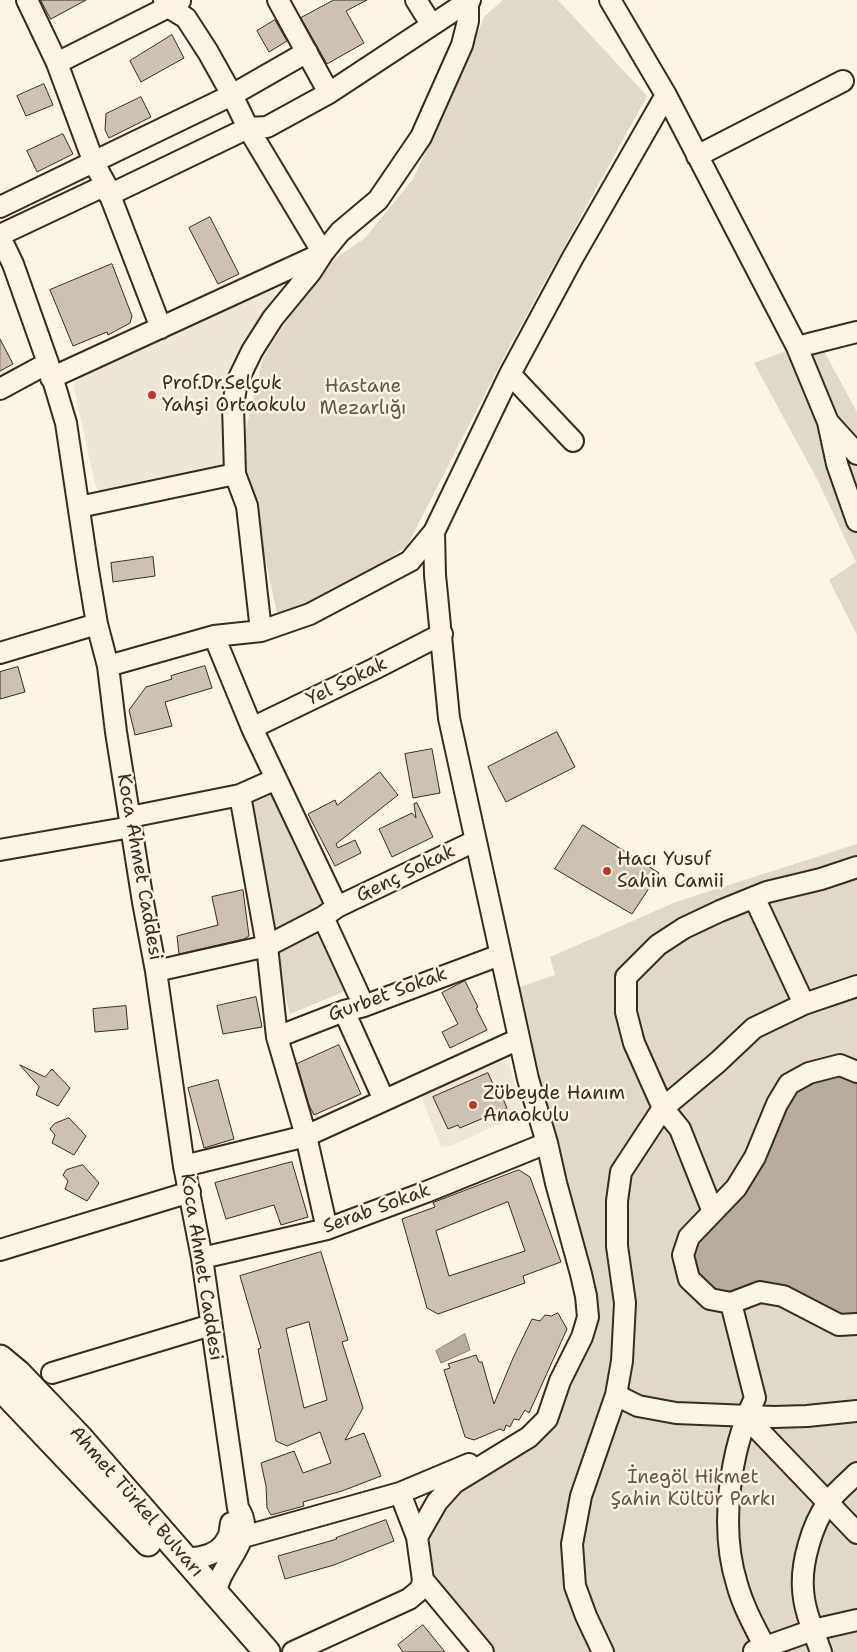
<!DOCTYPE html>
<meta charset="utf-8">
<style>
body{margin:0}
canvas{display:block;background:#fcf5e5}
</style>
<canvas width="857" height="1652"></canvas>
<script>
const ctx = document.querySelector('canvas').getContext('2d');
ctx.lineJoin = 'round';
function fillPath(path, color) { ctx.fillStyle = color; ctx.fill(path, 'evenodd'); }
function stroke(path, color, width, dash) { ctx.strokeStyle = color; ctx.lineWidth = width; ctx.lineCap = dash ? 'butt' : 'round'; ctx.setLineDash(dash || []); ctx.stroke(path); }
function drawText(font, color, halo, rows, align = 'center') {
  ctx.font = font + ' "Shantell Sans",sans-serif'; ctx.lineWidth = 5; ctx.setLineDash([]); ctx.textBaseline = 'middle'; ctx.strokeStyle = halo; ctx.fillStyle = color; for (const [text, x, y, turn = 0] of rows) {
    ctx.save(); ctx.translate(x, y); ctx.rotate((+turn || 0) * Math.PI / 180); ctx.textAlign = isNaN(turn) ? turn : align; if (halo) ctx.strokeText(text, 0, 0); ctx.fillText(text, 0, 0); ctx.restore();
  }
}
fillPath(new Path2D(`
 M269 288 278 298 245 349 225 468 101 494 95 484 74 388 75 375Z
 M500 1060 509 1064 523 1114 450 1146 441 1147 421 1096Z`), '#eee6d6');
fillPath(new Path2D(`
 M503 0H558L647 96 508 349 407 546 359 579 306 603 277 613 265 558 244 476 246 428 263 358 320 268 364 239 413 179 458 83 484 17Z
 M819 342 857 412V635L829 580 856 562 818 481 754 363 797 347Z
 M269 792 273 794 326 900 320 909 275 928 250 800Z
 M857 844V1652H483L423 1580 426 1519 437 1502 529 1437 588 1317 508 991 555 975 550 957 676 902Z
 M325 929 346 991 290 1014 274 952 310 931Z`), '#e0d8c8');
const water = new Path2D(`
 M857 1072V1324L783 1296 731 1303 689 1279V1237L736 1188 789 1084Z
 M465 1334 470 1350 441 1363 436 1351Z`);
fillPath(water, '#b7ad9e');
stroke(water, '#85796b', 1);
const building = new Path2D(`
 M41 0H86L51 19Z
 M334 0H367L346 11 364 43 327 64 301 18Z
 M275 20 287 41 269 52 257 31Z
 M172 35 184 58 141 82 130 61Z
 M44 84 53 105 26 116 17 96Z
 M141 97 151 117 109 138 105 130 106 114Z
 M63 134 73 154 37 172 27 151Z
 M210 217 239 274 218 284 189 228Z
 M112 264 132 316 130 323 108 335 107 332 73 346 50 290Z
 M0 339 13 364 0 371Z
 M153 557 155 576 113 582 111 563Z
 M205 666 212 688 165 702 172 726 135 735 129 710 146 687 172 679 171 676Z
 M18 667 25 692 0 699V672Z
 M557 732 575 767 506 802 488 767Z
 M432 749 440 793 413 798 405 754Z
 M380 772 398 795 336 844 338 848 355 840 361 853 335 866 308 814 335 800 337 805Z
 M417 803 433 837 392 857 379 829 412 813 416 818 414 804Z
 M583 825 659 873 632 914 555 869Z
 M243 890 249 936 244 939 179 954 177 936 218 925 212 897Z
 M465 981 478 1007 476 1008 487 1030 450 1048 442 1032 458 1024 442 993Z
 M256 997 262 1027 223 1034 217 1006Z
 M126 1006 128 1029 95 1032 93 1009Z
 M339 1045 361 1094 314 1115 309 1105 297 1064Z
 M20 1065 45 1077 52 1069 70 1088 58 1106 36 1095 39 1087Z
 M488 1073 497 1093 500 1092 507 1108 460 1128 458 1125 448 1129 433 1097Z
 M218 1080 234 1139 204 1148 188 1088Z
 M69 1118 86 1136 74 1155 52 1143 55 1135 50 1129 54 1124Z
 M292 1162 308 1217 281 1225 274 1205 226 1219 215 1183Z
 M83 1165 99 1183 87 1201 65 1189 68 1181 63 1175 66 1170Z
 M519 1170 530 1177 561 1262 523 1276 525 1283 438 1314 427 1308 402 1219 435 1207 433 1203ZM508 1202 525 1251 449 1276 436 1231Z
 M321 1252 348 1340 342 1342 363 1408 345 1440 364 1433 381 1476 342 1491 303 1502 304 1506 271 1515 267 1508 266 1486 261 1463 294 1451 303 1473 331 1463 320 1432 287 1446 276 1441 258 1349 261 1348 240 1276ZM309 1322 327 1400 304 1408 286 1329Z
 M558 1313 567 1329 529 1413 525 1410 519 1420 514 1419 510 1427 506 1425 504 1431 500 1429 474 1440 465 1437 444 1370 450 1368 448 1364 476 1355 479 1362H482L494 1404 513 1358 532 1319 540 1321 545 1315 551 1316Z
 M386 1520 394 1541 334 1565 285 1579 278 1556 337 1539 336 1538Z
 M423 1625 445 1652H403L398 1645Z`);
fillPath(building, '#ccc2b3');
stroke(building, '#3b2a1e', 1);
const minor = new Path2D(`
 M27 0 57 63 94 163 106 185 161 328
 M278 0 329 93
 M416 0 431 24
 M610 0 666 95 797 347 828 422 837 464 857 521
 M57 63 180 1
 M697 156 843 81
 M109 195 248 128 267 127 329 93 470 0
 M0 207 232 95 307 52
 M0 235 106 185
 M0 237 13 264 48 363 66 423 88 570 97 624 108 666 116 732 143 902 156 971 184 1166 202 1258 238 1508C254 1531 235 1550 224 1571 220 1577 218 1585 215 1593
 M797 347 857 332
 M510 374 573 441
 M51 378 323 253 248 128 232 95 208 52 186 18 168 7 164 0
 M0 389 48 363
 M828 422 857 454
 M79 507 235 474
 M261 631 247 506 235 474 233 405 237 382 252 351 273 318 310 273 323 253 340 232 378 200 421 137 462 45 468 21V1
 M214 636 252 728 337 907
 M0 653 97 624
 M108 666 214 636 261 631 310 614 410 561 434 532 510 374 572 259 666 95
 M252 728 374 669 442 634
 M240 795 267 946 277 1037 306 1136 327 1229
 M130 817 240 795 276 779
 M0 850 131 827
 M754 897 804 1004
 M323 917 364 1006
 M156 971 267 946 323 917 337 907 475 841
 M344 1011 384 1100
 M277 1037 344 1011 364 1006 500 955
 M857 1072 840 1065 809 1073 789 1084 777 1104 755 1157 736 1188 689 1237 683 1255 689 1279 710 1299 731 1303 760 1292 783 1296 839 1325 857 1324
 M184 1166 306 1136 519 1039
 M713 1212 680 1129 663 1108 634 1043 626 1012V977L658 945 684 928 720 911 767 892 821 879 857 867
 M0 1250 190 1192
 M202 1258 327 1229 426 1192 547 1143
 M731 1303 755 1398C730 1450 719 1527 737 1584 743 1606 754 1626 765 1647
 M52 1373 211 1325
 M616 1395 638 1406 676 1413 774 1417 807 1416 857 1411
 M746 1417 857 1533
 M400 1493 417 1537
 M232 1538 243 1537 400 1493 469 1464
 M184 1558C200 1559 219 1555 227 1539 230 1535 230 1528 231 1523
 M423 1580 483 1652
 M754 1651 813 1630 857 1620
 M293 1652 409 1599 421 1589 423 1580 417 1537 437 1502 454 1483 529 1437 547 1419 560 1381 582 1337 588 1317 586 1296 581 1274 556 1183 547 1143 528 1079 449 718 435 575 434 532
 M603 1652 586 1616 575 1586 572 1544 581 1496 616 1395 622 1361 625 1303 617 1246V1201L621 1172 663 1108 718 1062 754 1028 804 1004 857 986
 M821 1652C814 1632 804 1611 803 1589 801 1563 812 1525 827 1504 835 1492 847 1483 857 1473`);
const major = new Path2D(`
 M0 1358 18 1373 80 1438 267 1652
 M0 1387 148 1543`);
stroke(minor, '#3b2a1e', 24);
stroke(major, '#3b2a1e', 29);
stroke(minor, '#fcf5e5', 20);
stroke(major, '#fcf5e5', 25);
for (const [x, y, r, color] of [
 [152,395,5,"#c8321e"],
 [607,871,5,"#c8321e"],
 [473,1105,5,"#c8321e"]
]) { const dot = new Path2D(); dot.arc(x, y, r, 0, 2 * Math.PI); ctx.fillStyle = color; ctx.fill(dot); stroke(dot, '#fcf5e5', 2); }
drawText('19px', '#3b2a1e', '#fcf5e5', [
 ["Prof.Dr.Selçuk",162,384],
 ["Yahşi Ortaokulu",162,406],
 ["Hacı Yusuf",617,860],
 ["Sahin Camii",617,882],
 ["Zübeyde Hanım",483,1094],
 ["Anaokulu",483,1116]
], 'left');
drawText('19px', '#645648', '#fcf5e5', [
 ["Hastane",363,387],
 ["Mezarlığı",363,409],
 ["İnegöl Hikmet",693,1478],
 ["Şahin Kültür Parkı",693,1500]
]);
drawText('19px', '#3b2a1e', '#fcf5e5', [
 ["Yel Sokak",347,682,-26],
 ["Koca Ahmet Caddesi",139,867,80],
 ["Genç Sokak",406,874,-26],
 ["Gurbet Sokak",388,995,-20],
 ["Serab Sokak",377,1209,-20],
 ["Koca Ahmet Caddesi",201,1267,81],
 ["Ahmet Türkel Bulvarı",136,1502,49]
]);
</script>
